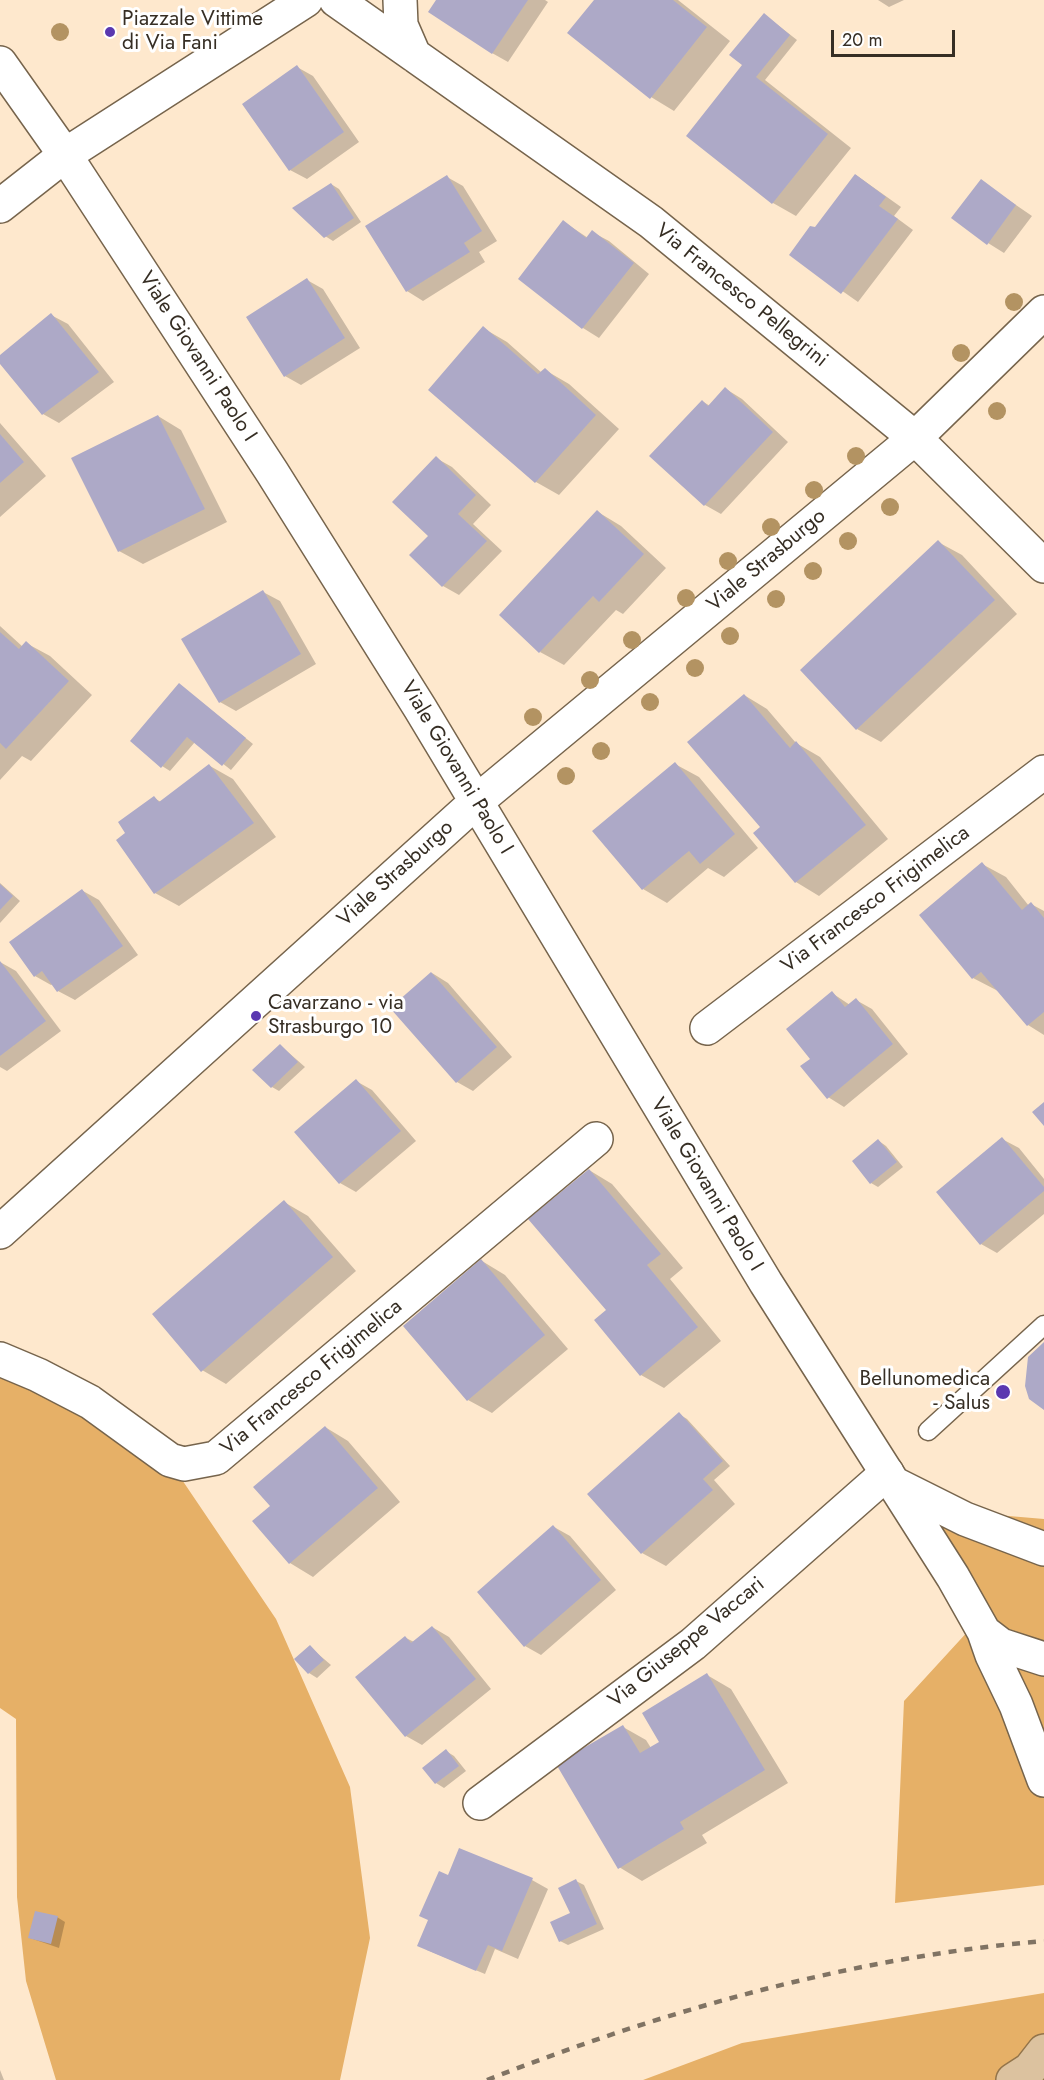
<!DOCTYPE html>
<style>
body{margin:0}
#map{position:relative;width:1044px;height:2080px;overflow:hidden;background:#fee8cd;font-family:Jost,sans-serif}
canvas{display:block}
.scale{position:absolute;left:831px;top:30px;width:124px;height:27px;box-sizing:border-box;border:3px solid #362e24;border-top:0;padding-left:8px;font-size:18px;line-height:21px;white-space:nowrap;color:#362e24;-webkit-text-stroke:4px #fff;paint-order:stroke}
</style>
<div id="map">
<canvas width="1044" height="2080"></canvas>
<div class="scale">20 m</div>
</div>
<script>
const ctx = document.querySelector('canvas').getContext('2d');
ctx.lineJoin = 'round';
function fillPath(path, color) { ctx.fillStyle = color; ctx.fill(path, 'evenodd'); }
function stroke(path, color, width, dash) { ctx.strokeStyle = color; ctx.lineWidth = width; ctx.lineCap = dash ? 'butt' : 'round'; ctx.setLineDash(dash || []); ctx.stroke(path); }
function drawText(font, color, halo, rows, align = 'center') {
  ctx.font = font + ' Jost,sans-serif'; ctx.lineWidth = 6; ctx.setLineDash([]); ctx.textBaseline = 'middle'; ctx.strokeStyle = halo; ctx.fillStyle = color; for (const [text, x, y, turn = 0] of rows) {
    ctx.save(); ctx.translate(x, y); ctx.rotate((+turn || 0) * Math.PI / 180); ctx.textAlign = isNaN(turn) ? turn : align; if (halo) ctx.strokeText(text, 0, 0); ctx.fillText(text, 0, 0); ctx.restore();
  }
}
fillPath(new Path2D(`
 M0 1363 172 1465 276 1619 350 1787 370 1938 340 2080H56L26 1981 17 1897 16 1719 0 1708Z
 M880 1469 950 1511 1044 1519V1885L895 1903 904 1701 970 1629Z
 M1044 1993V2080H643L742 2043Z`), '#e6b067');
fillPath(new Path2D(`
 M438 0H545L548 2 508 62 492 53Z
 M596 0H678L730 41 674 111 651 97Z
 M878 0H904L889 7Z
 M765 15 797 40 765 80 851 148 796 216 773 203 744 65Z
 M297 67 313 76 359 142 307 179 290 170Z
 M856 175 901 207 894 216 913 230 858 302 791 255 816 229Z
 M447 177 463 186 497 241 479 252 485 262 423 301 407 291Z
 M981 181 1032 216 1004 253 988 243Z
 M331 184 339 189 361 222 333 241 325 236Z
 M564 222 588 238 592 232 609 241 649 274 599 338 583 328Z
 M307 280 323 289 360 348 301 385 285 376Z
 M51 315 68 324 114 382 59 423 43 414 0 361V357Z
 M483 328 507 342 542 373 545 370 569 384 619 429 559 495 536 482Z
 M726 389 742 399 788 442 721 514 705 505 702 401 710 406Z
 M158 416 181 430 227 522 143 564 119 551Z
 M0 423 46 476 0 517Z
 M436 458 452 467 491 505 473 524 502 551 459 595 443 586 430 536Z
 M598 512 621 526 666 568 623 614 616 610 564 665 540 652Z
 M938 542 962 555 1017 614 881 742 857 729Z
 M263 592 280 601 316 664 236 711 220 702Z
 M0 626 23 647 26 643 50 656 92 695 31 761 22 756 0 780Z
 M179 684 253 744 231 770 195 742 170 771 162 766Z
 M744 695 767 709 796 743 820 757 888 839 819 896 796 882 762 827Z
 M675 764 699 777 758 848 724 877 708 868 667 903 643 889Z
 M210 766 233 779 276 837 179 906 155 893 127 833 154 798 161 802Z
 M982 864 1006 877 1029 906 1031 904 1044 911V1035L1028 1025 998 991 973 978Z
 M0 883 20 901 0 923Z
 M83 891 99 900 138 955 75 1000 58 991 53 984 51 985 35 976Z
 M0 962 16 971 61 1031 7 1071 0 1067Z
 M432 973 448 983 512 1057 473 1091 457 1082Z
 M832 993 850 1005 856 1000 872 1009 908 1054 844 1107 828 1097 812 1059Z
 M280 1045 305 1067 279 1091 272 1087Z
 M356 1081 372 1090 416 1141 356 1192 340 1183Z
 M1002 1139 1019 1148 1044 1179V1214L997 1253 981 1244Z
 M879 1141 886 1146 903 1167 878 1187 871 1183Z
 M589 1170 612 1184 683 1268 670 1279 721 1341 664 1388 641 1375 608 1311Z
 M284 1202 308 1216 356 1271 226 1384 202 1370Z
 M482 1261 505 1275 568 1349 492 1413 468 1400Z
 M679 1414 687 1419 730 1466 714 1480 735 1504 666 1566 642 1553Z
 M325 1427 348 1441 400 1502 313 1577 290 1563 272 1506Z
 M554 1527 570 1536 616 1590 541 1655 525 1646Z
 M432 1627 449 1637 491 1689 422 1745 406 1736V1638L414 1642Z
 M310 1647 331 1665 317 1678 309 1673Z
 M707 1675 731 1689 788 1783 702 1835 707 1843 642 1881 619 1867 623 1727 646 1740 651 1748 661 1743Z
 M446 1751 454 1756 466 1771 444 1788 436 1783Z
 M449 1877 532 1880 548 1889 518 1959 495 1949 485 1974 427 1950Z
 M576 1881 584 1885 604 1929 568 1945 560 1941 572 1914Z
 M57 1917 65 1922 59 1948 30 1938Z
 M0 2070 4 2080H0Z`), '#0003');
fillPath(new Path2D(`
 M436 0H528L492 54 428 12Z
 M594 0H673L707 27 650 99 567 33Z
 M764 13 790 35 756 77 828 134 772 204 686 136 742 65 729 55Z
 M297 65 344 132 289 171 242 104Z
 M855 174 886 197 879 206 898 219 841 294 789 255 810 226 815 227Z
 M447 175 482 231 464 243 470 252 406 292 365 226Z
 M981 179 1016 205 987 245 951 218Z
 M331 183 354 218 324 238 292 208Z
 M563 220 586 238 592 230 634 263 582 329 518 279Z
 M307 278 345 338 284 377 246 317Z
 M51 313 99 372 42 415 0 364V355Z
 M483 326 538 374 545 368 596 415 535 483 428 390Z
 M725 387 773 432 704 506 649 456 702 400 708 406Z
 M158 415 205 509 118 552 71 458Z
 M0 434 24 462 0 483Z
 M436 456 476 495 458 514 487 541 442 587 409 555 428 536 392 502Z
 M597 510 644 554 599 602 593 596 539 653 499 615Z
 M938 540 995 600 856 730 800 670Z
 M263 590 301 654 219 703 181 639Z
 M0 632 19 649 26 641 69 681 6 749 0 743Z
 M179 683 246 738 222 766 187 737 161 768 130 741Z
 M744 694 790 748 796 741 866 825 795 883 753 833 760 827 687 742Z
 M675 762 735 834 700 864 689 851 642 890 592 831Z
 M209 764 254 823 154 894 116 840 125 833 118 822 154 796 159 802Z
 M982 862 1022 910 1031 902 1044 918V1012L1027 1026 981 972 972 979 919 915Z
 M0 884 13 896 0 910Z
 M82 889 123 946 57 992 42 971 34 977 9 942Z
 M0 961 46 1021 0 1056Z
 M431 972 497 1047 456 1083 390 1008Z
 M832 991 845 1007 856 998 893 1044 827 1099 800 1066 810 1059 786 1029Z
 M280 1044 298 1062 271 1088 252 1070Z
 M356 1079 401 1131 339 1184 294 1132Z
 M1044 1102V1126L1032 1112Z
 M1002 1137 1044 1187V1191L980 1245 936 1192Z
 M878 1139 897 1162 870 1184 852 1161Z
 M589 1169 661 1254 647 1265 698 1327 640 1376 594 1320 606 1310 528 1219Z
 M284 1200 333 1257 201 1372 152 1314Z
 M481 1259 545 1335 467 1401 403 1326Z
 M1044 1342V1410L1029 1399 1025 1386 1028 1357Z
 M679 1412 723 1461 703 1479 713 1490 641 1554 587 1494Z
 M325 1426 378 1488 289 1564 252 1521 270 1506 253 1487Z
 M553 1525 601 1580 524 1647 477 1592Z
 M432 1626 476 1679 405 1737 355 1677 405 1636 411 1643Z
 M310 1645 324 1660 308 1674 294 1659Z
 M707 1673 765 1770 680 1822 684 1829 618 1869 556 1764 623 1725 640 1753 659 1742 642 1713Z
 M446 1749 459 1766 435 1784 422 1768Z
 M459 1848 533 1878 502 1951 488 1945 476 1971 417 1946 428 1920 419 1916 439 1871 448 1875Z
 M576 1879 597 1924 559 1942 550 1922 570 1913 558 1888Z
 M35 1911 58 1916 51 1944 28 1938Z`), '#ada9c7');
const service = new Path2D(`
 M928 1431 1044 1325`);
const minor = new Path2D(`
 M0 206 65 155
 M476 802 915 438
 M707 1028 1044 772
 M0 1359 38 1375 90 1402 170 1460 184 1464 216 1458 596 1139
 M480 1803 693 1644 887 1473`);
const tertiary = new Path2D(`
 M336 0 651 222 915 438 1044 566
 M400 0 401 25 414 55
 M0 63 65 155 272 472 420 708 766 1283 953 1577 984 1632 1001 1645 1044 1659
 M65 155 306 0
 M915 438 1044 312
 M0 1232 476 802
 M895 1484 965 1519 1044 1549
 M984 1632 992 1655 1016 1705 1044 1780`);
const primary = new Path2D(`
 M1013 2080 1030 2069 1044 2051`);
stroke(service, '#76644c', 21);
stroke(minor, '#76644c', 36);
stroke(tertiary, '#76644c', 36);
stroke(primary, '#93744a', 36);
stroke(service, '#fff', 18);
stroke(minor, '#fff', 33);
stroke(tertiary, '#fff', 33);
stroke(primary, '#dcc29f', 33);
stroke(new Path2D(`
 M487 2080C665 2010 853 1957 1044 1941`), '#807363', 4.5, [8, 8]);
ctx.fillStyle = '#b39362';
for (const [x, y] of [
 [60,32],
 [1014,302],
 [961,353],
 [997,411],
 [856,456],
 [814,490],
 [890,507],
 [771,527],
 [848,541],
 [728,561],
 [813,571],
 [686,598],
 [776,599],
 [730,636],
 [632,640],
 [695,668],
 [590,680],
 [650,702],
 [533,717],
 [601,751],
 [566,776]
]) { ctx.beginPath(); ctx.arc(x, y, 9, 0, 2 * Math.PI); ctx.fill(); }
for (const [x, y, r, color] of [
 [110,32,6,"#5a38b0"],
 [256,1016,6,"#5a38b0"],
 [1003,1392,8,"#5a38b0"]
]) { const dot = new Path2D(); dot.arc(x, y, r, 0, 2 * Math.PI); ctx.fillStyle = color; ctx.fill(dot); stroke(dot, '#fff', 2); }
drawText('21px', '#362e24', '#fff', [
 ["Piazzale Vittime",122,20],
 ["di Via Fani",122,44],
 ["Cavarzano - via",268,1004],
 ["Strasburgo 10",268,1028],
 ["Bellunomedica",990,1380,"right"],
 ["- Salus",990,1404,"right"]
], 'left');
drawText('21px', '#362e24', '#fff', [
 ["Via Francesco Pellegrini",741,296,39],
 ["Viale Giovanni Paolo I",197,357,57],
 ["Viale Strasburgo",767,561,-40],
 ["Viale Giovanni Paolo I",456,768,59],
 ["Viale Strasburgo",396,874,-42],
 ["Via Francesco Frigimelica",876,900,-37],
 ["Viale Giovanni Paolo I",706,1185,59],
 ["Via Francesco Frigimelica",312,1378,-40],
 ["Via Giuseppe Vaccari",687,1643,-39]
]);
</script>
